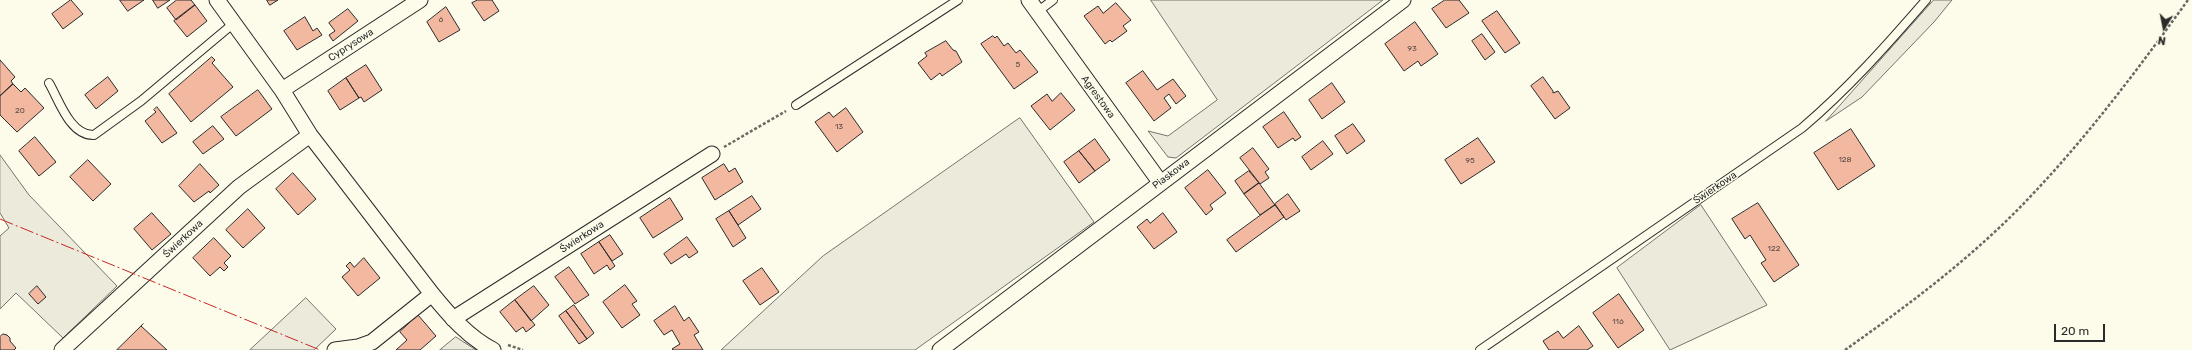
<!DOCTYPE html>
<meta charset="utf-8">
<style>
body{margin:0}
#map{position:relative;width:2192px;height:350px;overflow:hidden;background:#fdfbea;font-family:Rubik,sans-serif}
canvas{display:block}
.north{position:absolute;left:2144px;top:8px;width:40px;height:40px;-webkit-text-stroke:3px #fdfbea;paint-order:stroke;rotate:190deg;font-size:11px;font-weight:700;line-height:16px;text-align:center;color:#2b2b2b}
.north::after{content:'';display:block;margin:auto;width:14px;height:18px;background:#2b2b2b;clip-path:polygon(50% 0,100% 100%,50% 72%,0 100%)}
.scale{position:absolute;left:2054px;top:324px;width:51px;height:18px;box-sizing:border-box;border:2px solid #2b2b2b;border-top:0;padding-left:5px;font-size:12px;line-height:14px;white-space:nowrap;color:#2b2b2b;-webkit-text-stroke:3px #fdfbea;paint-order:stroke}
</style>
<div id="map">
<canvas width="2192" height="350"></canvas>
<div class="north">N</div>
<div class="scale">20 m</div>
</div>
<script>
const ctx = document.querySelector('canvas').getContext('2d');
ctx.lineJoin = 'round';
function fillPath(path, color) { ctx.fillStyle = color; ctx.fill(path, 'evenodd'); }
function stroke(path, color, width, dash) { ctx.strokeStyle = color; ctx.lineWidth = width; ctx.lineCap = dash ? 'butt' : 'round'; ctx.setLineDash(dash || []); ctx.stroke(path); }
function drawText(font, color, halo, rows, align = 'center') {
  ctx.font = font + ' Rubik,sans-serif'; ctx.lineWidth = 3; ctx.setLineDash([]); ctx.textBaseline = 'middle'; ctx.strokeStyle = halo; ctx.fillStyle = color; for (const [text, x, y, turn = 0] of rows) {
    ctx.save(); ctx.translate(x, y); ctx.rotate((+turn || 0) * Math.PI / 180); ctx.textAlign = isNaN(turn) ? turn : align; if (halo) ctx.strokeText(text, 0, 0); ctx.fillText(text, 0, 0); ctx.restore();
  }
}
const green = new Path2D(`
 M1151 0H1383L1176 158 1168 157 1148 131 1168 136 1217 100Z
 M1934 0H1952L1934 22 1862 97 1826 121Z
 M1020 118 1094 222 915 350H721L823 256Z
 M0 155 29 195 117 286 63 338 16 293 0 309V236L9 228 0 213Z
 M1701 205 1767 305 1670 350 1617 268Z
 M306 298 336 329 314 350H250Z
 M456 337 476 350H440Z`);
fillPath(green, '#ecebdb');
stroke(green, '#74746e', 1);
const building = new Path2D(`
 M71 0 83 14 63 29 52 14Z
 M120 0H144L128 11Z
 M153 0H170L158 8Z
 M177 0H191L195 5 176 20 167 8Z
 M267 0H278L270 5Z
 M478 0H492L499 11 484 21 472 3Z
 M1445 0H1459L1469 13 1446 28 1432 9Z
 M1116 3 1131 20 1123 26 1127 31 1112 42 1110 40 1105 44 1084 16 1098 6 1103 13Z
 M195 5 207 21 187 37 174 21Z
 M446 7 460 30 439 42 427 22Z
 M348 9 358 21 333 41 329 35 335 31 329 23Z
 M1497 11 1520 43 1505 53 1482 21Z
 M305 17 313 31 317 28 322 35 297 50 284 31Z
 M1415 22 1438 54 1421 66 1418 61 1404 71 1385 44Z
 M1482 34 1495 52 1485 60 1472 41Z
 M993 36 995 38 997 36 1004 46 1008 43 1016 53 1020 50 1038 72 1014 89 981 44Z
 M946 41 953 50 956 51 962 62 942 76 940 73 931 80 918 63 927 56 925 53Z
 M212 57 215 60 212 63 233 87 191 122 169 94Z
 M0 60 15 77 11 81 13 84 0 96Z
 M366 65 382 90 364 102 361 97 359 98 346 78Z
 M1143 71 1157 90 1173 79 1186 96 1176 104 1169 94 1164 98 1171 108 1154 121 1126 83Z
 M108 77 118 91 96 109 85 95Z
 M1543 77 1553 91V93L1558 91 1570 108 1555 119 1531 86Z
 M346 78 359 98 340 110 328 91Z
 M1332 83 1345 102 1322 119 1309 100Z
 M13 84 21 92 25 88 44 108 17 132 0 115V96Z
 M258 90 272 109 236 136 221 117Z
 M1061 93 1075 110 1050 130 1031 106 1047 94 1052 101Z
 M157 107 177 133 162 143 145 121 156 112 154 110Z
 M846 108 863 132 837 152 815 122 829 112 833 117Z
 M1284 112 1301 137 1295 141 1293 138 1278 148 1263 127Z
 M1353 124 1365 141 1347 154 1335 136Z
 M213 126 224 139 203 154 193 142Z
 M1851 129 1875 166 1838 190 1814 153Z
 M35 137 56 162 39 176 19 151Z
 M1478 138 1495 162 1461 184 1445 160Z
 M1095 139 1110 160 1095 171 1079 151Z
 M1323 141 1333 154 1311 170 1302 157Z
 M1253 148 1269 169 1265 172 1269 178 1260 184 1240 158Z
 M1079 151 1095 171 1079 183 1064 162Z
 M88 160 111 184 93 201 70 177Z
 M200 164 219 185 210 193 209 191 194 202 179 186Z
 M724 164 729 172 735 168 743 182 715 200 702 178Z
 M1208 170 1226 193 1210 205 1213 209 1206 215 1185 188Z
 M1249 171 1259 183 1244 194 1235 181Z
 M293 173 316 199 298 215 276 189Z
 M1259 183 1275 205 1260 215 1244 194Z
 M1288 194 1300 211 1286 220 1275 204Z
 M752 196 761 209 738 225 729 211Z
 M670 198 683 219 653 238 640 218Z
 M1758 203 1799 265 1774 282 1761 263 1766 260 1750 235 1745 239 1732 219Z
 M1275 205 1284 217 1236 252 1227 240Z
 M248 209 265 228 243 248 226 230Z
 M729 211 746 238 733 247 716 219Z
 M152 213 171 234 152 250 134 229Z
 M1163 213 1177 232 1154 249 1137 227 1147 219 1150 223Z
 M610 235 623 254 612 261 599 242Z
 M687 237 698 252 689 258 686 254 671 264 664 254Z
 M214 238 231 256 224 263 228 267 224 271 220 267 210 276 193 258Z
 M599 242 615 266 610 270 607 265 594 274 581 254Z
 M364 258 380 278 358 296 342 277 350 270 346 266 350 262 354 267Z
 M569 267 589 295 575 304 555 277Z
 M762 268 779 292 760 305 743 281Z
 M625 285 637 301 632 304 640 315 622 328 603 302Z
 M37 286 46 297 38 304 29 294Z
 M534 286 549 305 531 321 515 300Z
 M1619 294 1644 330 1618 348 1593 313Z
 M515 300 535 325 526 332 523 327 516 332 500 312Z
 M574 305 594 333 587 339 566 311Z
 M675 306 684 321 689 317 699 332 694 335 703 350H673L672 349 680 344 672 330 664 335 654 321Z
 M566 311 587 339 579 344 559 316Z
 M418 315 436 336 420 350H396L407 340 400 332Z
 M143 324 141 326 167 350H117Z
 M1579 326 1593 346 1587 350H1549L1543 341 1558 331 1563 338Z
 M3 334 7 335 10 338V341L16 348 14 350H0V337Z`);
fillPath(building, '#f2b8a0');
stroke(building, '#2b2b2b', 1);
const service = new Path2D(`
 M1037 12 1053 0
 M49 83C59 100 70 136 94 135L141 101 234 23
 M796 105 958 0
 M1480 350 1802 128C1848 89 1887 45 1926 0`);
const minor = new Path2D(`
 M217 0 282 90 310 135 432 294C450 316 468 337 493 350
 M1029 0 1160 182
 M282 90 420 0
 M453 319 712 154
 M62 350 239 187 310 135
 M335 350 358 347 372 342 432 294
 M940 350 1403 0`);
stroke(service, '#2b2b2b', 10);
stroke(minor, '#2b2b2b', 17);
stroke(new Path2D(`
 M724 147 786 111
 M508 345 523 350
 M1845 350C1910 304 1974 256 2029 198 2088 136 2138 69 2188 0`), '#6a6964', 2.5, [3, 2]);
stroke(service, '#fdfbea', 8);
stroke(minor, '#fdfbea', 15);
stroke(new Path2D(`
 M0 219 320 350`), '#c62828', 1, [14, 3, 2, 3]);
drawText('8px', '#5d4e48', null, [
 ["6",441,20],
 ["93",1412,49],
 ["5",1018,65],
 ["20",20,111],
 ["13",839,127],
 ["128",1845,160],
 ["95",1470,161],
 ["122",1774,249],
 ["116",1618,322]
]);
drawText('10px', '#2b2b2b', '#fdfbea', [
 ["Cyprysowa",351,45,-33],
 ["Agrestowa",1098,97,54],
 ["Piaskowa",1171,174,-37],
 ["Świerkowa",1715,188,-34],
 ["Świerkowa",582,237,-33],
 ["Świerkowa",183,239,-43]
]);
</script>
